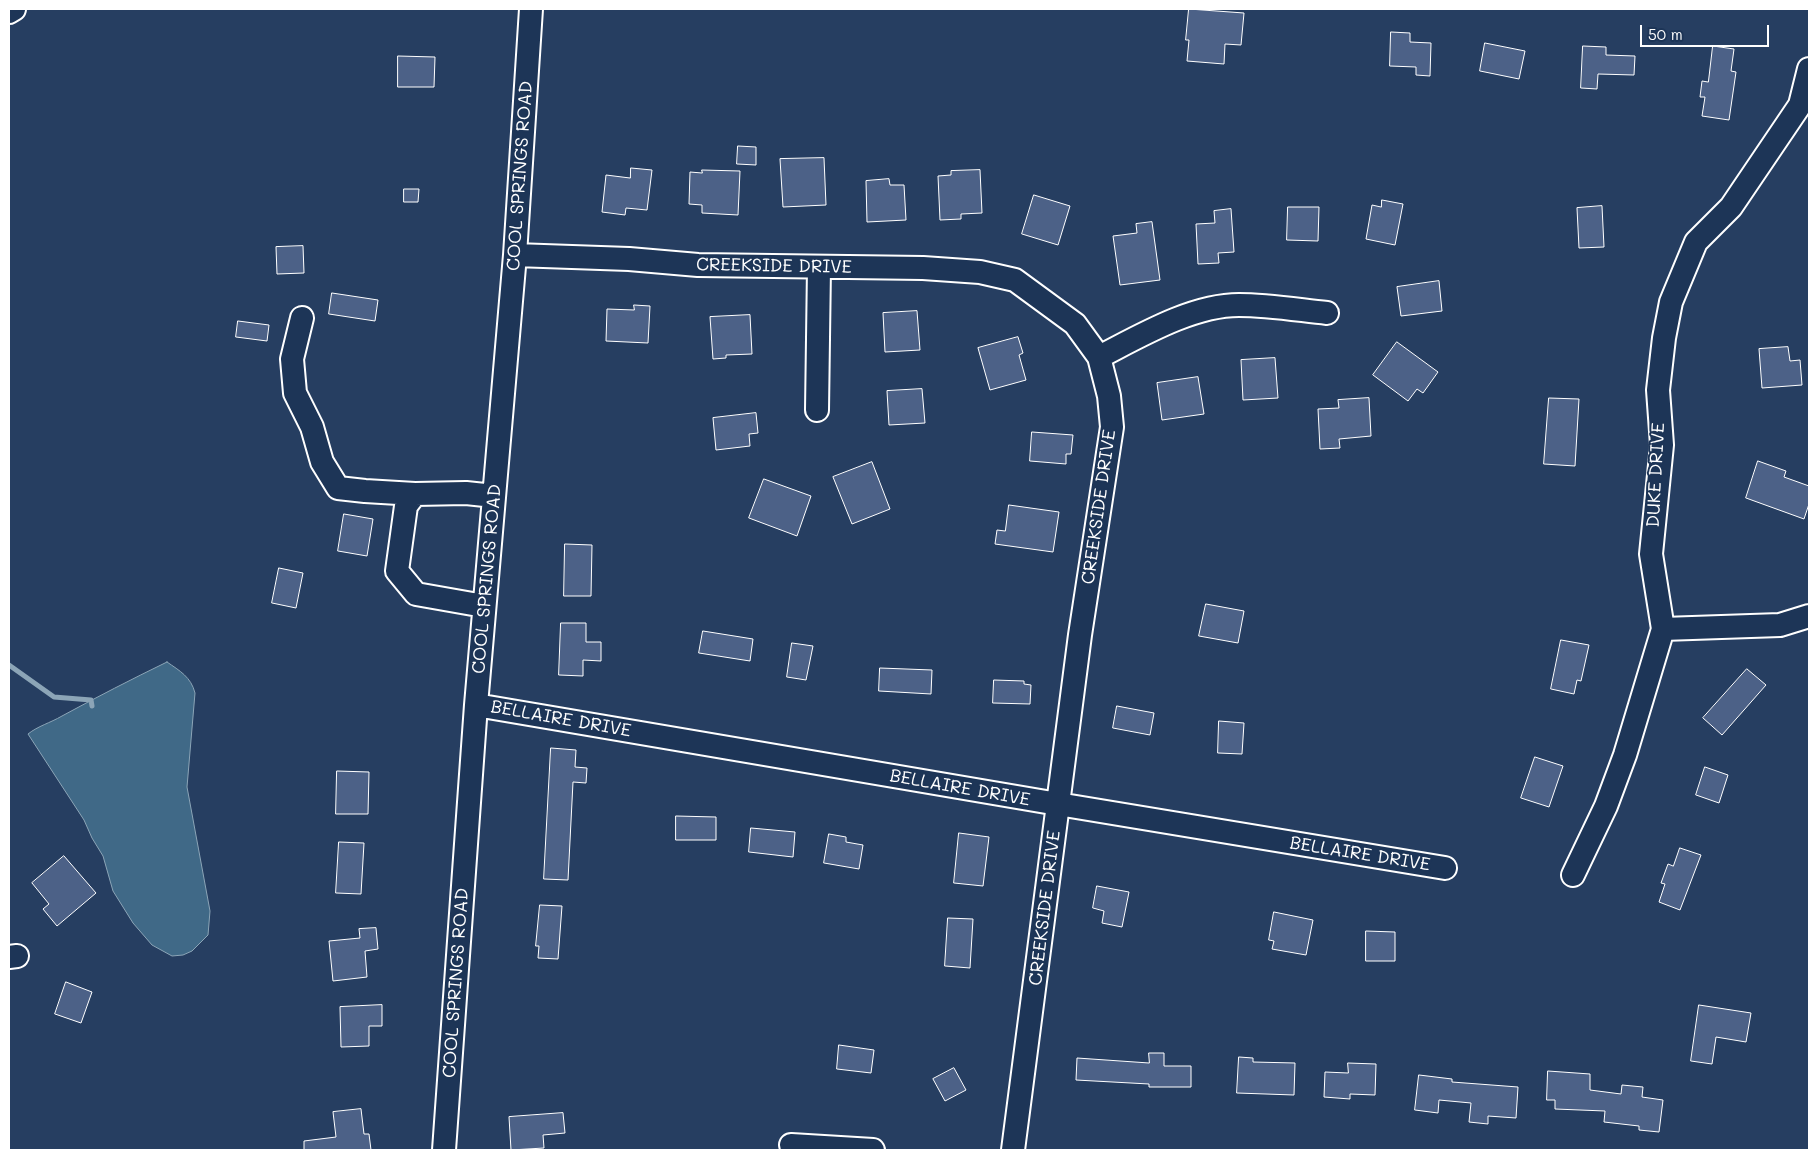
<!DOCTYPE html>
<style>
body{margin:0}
#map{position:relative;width:1818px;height:1159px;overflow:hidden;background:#263e61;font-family:Mali,sans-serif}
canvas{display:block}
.frame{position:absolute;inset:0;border:10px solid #fff;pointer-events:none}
.scale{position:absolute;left:1640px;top:25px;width:129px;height:22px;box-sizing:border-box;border:2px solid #fff;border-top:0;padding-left:6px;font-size:15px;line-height:18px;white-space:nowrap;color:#fff;-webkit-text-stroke:4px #1d3557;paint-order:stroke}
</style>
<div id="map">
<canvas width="1818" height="1159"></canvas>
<div class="frame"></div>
<div class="scale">50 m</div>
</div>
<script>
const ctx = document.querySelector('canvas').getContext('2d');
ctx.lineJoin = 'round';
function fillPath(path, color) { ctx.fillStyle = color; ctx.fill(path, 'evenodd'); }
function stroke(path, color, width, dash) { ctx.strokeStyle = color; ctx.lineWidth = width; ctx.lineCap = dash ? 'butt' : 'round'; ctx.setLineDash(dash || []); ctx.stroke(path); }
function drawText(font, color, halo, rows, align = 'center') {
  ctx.font = font + ' Mali,sans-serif'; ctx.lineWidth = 4; ctx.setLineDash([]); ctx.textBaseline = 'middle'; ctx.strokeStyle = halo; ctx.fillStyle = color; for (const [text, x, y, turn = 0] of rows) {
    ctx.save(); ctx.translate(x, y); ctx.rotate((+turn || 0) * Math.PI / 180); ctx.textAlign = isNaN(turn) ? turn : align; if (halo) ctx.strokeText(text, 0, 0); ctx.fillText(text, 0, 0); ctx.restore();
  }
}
const water = new Path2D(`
 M167 662C180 671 191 677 195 693L187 787 210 911 208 935 192 951 183 955 172 956 152 945 133 923 113 891 103 856 92 838 84 820 28 734C38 726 50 723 62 716 97 697 132 679 167 662Z`);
fillPath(water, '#406987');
stroke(water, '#8ca5b7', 1);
stroke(new Path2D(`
 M9 665 54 697 91 700 92 706`), '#8ca5b7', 5);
const building = new Path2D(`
 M1189 9 1244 13 1241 45 1225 44 1224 64 1187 61 1189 40H1186Z
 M1391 32 1410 33V42L1431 43 1430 76 1416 75V67L1390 66Z
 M1485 43 1525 51 1519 79 1480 71Z
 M1583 46 1606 47V55L1635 56 1634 75 1598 74 1597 89 1581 88Z
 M1713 46 1734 49 1731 71 1736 72 1729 120 1702 116 1705 97H1700L1702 81 1708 82Z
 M398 56 435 57 434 87H398Z
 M738 146 756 147V165L737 164Z
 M824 158 826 205 783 207 780 159Z
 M631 168 652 170 647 210 626 208 625 215 602 212 606 175 630 178Z
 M702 170 740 171 738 215 702 213V205L689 204 690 172 702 173Z
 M980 170 982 213 961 214V219L940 220 938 176 951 175V171Z
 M889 179 890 185H904L906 220 867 222 866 181Z
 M404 189H419L418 202H404Z
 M1034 195 1070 206 1058 245 1022 234Z
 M1382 200 1403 204 1395 245 1366 239 1372 205 1381 207Z
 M1602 206 1604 247 1579 248 1577 208Z
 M1288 207H1319L1318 241 1287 240Z
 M1231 209 1234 252 1218 253 1219 263 1198 264 1196 224 1215 223 1214 211Z
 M1152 222 1160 280 1120 285 1113 236 1137 233 1136 224Z
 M303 246 304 273 277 274 276 247Z
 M1439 281 1442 311 1401 316 1397 287Z
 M332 293 378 300 375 321 329 314Z
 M634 305 650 306 648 343 606 341 607 309 634 310Z
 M917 311 920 350 885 352 883 313Z
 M750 315 752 354 726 355V358L713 359 710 317Z
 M238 321 269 325 267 341 236 337Z
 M1018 337 1023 353 1019 355 1026 380 990 390 978 348Z
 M1397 342 1438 372 1423 393 1417 389 1408 401 1373 375Z
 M1788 347 1790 361 1800 360 1802 385 1762 388 1759 349Z
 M1275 358 1278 398 1243 400 1241 360Z
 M1198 377 1204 414 1162 420 1157 383Z
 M922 389 925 423 889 425 887 391Z
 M1369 398 1371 436 1339 439 1340 448 1320 449 1318 409 1339 408 1338 400Z
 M1549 398 1579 399 1575 466 1544 464Z
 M756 413 758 433 749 434 750 446 716 450 713 418Z
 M1032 432 1073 435 1071 454H1066V464L1030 461Z
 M1758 461 1786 471 1784 477 1809 486V504L1804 519 1746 498Z
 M872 462 890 509 852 524 833 477Z
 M764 479 811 496 797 536 749 518Z
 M1009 505 1059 512 1053 552 995 544 997 530 1005 531Z
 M344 514 373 519 367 556 338 551Z
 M565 544 592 545 591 596H564Z
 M279 568 303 573 296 608 272 603Z
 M1206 604 1244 611 1238 643 1199 636Z
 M561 623H586V642H601V661L583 660V676L559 675Z
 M703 631 753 639 750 661 699 653Z
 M1561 640 1589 645 1581 681 1577 680 1574 694 1551 689Z
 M792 643 813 646 806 680 787 677Z
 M880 668 932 670 931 694 879 691Z
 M1747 669 1766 685 1722 735 1703 718Z
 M994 680 1024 681V684L1031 685 1030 704 993 703Z
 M1117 706 1154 713 1150 735 1113 728Z
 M1219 721 1244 723 1242 754 1218 753Z
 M551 748 576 750 575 767 587 768 586 783 573 782 568 880 544 879Z
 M1535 757 1563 766 1549 807 1521 798Z
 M1705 767 1728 775 1719 803 1696 795Z
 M337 771 369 772 368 814H336Z
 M676 816 716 817V840H676Z
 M751 828 795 832 793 857 749 852Z
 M959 833 989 837 983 886 954 883Z
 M829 834 846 837V842L863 845 859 869 824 863Z
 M339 842 364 843 361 894 336 893Z
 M1680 848 1701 855 1680 910 1659 902 1665 884 1661 883 1668 864 1673 866Z
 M64 856 96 893 57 926 43 909 49 904 32 883Z
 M1097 886 1129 892 1122 927 1102 923 1104 911 1093 908Z
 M540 905 562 906 558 959 538 958 539 946H536Z
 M1274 912 1313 920 1306 955 1272 949 1274 941 1269 940Z
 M948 918 973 919 970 968 945 966Z
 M376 928 378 949 365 951 367 977 333 981 329 941 360 938 359 929Z
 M1366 931 1395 932V961H1366Z
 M66 982 92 992 81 1023 55 1014Z
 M382 1005V1026H369V1046L341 1047 340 1007Z
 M1699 1005 1751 1013 1746 1042 1716 1037 1712 1064 1691 1061Z
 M839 1045 874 1050 871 1073 837 1069Z
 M1149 1053H1164V1066H1191V1087H1149V1084L1076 1080 1077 1058 1149 1063Z
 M1239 1057 1253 1058V1062L1295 1063 1294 1095 1237 1093Z
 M1348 1063 1376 1064 1375 1095 1350 1094V1099L1324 1097 1325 1072 1348 1073Z
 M954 1068 966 1090 945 1101 933 1079Z
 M1548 1071 1590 1074V1090L1621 1094 1622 1085 1643 1087 1642 1097 1663 1100 1659 1132 1639 1130V1126L1604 1122 1605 1111 1555 1109V1100H1547Z
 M1419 1075 1452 1079V1082L1518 1087 1516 1118 1488 1116V1124L1469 1122 1471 1103 1439 1100 1438 1113 1415 1110Z
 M361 1109 364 1134H369L371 1150H304V1141L336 1137 333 1112Z
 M563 1113 565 1133 543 1135 544 1148 511 1150 509 1117Z`);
fillPath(building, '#4c6187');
stroke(building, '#fff', 1);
const minor = new Path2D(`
 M9 12 14 9
 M515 255 629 259 698 265 923 268 980 272 1015 280 1075 324 1099 357 1109 396 1112 427 1080 635 1013 1150
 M302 318 292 359 295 393 312 427 322 462 338 488 365 491 415 494
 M1099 357C1140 336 1192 305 1239 305 1268 305 1298 310 1327 313
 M817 410 819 267
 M484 606 416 594 397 571 406 506 415 494 466 493 494 496
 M1663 629 1780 625 1809 616
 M476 705 1058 804 1445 868
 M1573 875 1606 806 1625 755 1663 629 1651 554 1662 445 1658 390 1664 338 1671 302 1696 242 1731 207 1800 105 1809 69
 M9 957 17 956
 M791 1145 873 1150
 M444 1150 476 705 515 255 531 9`);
stroke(minor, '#fff', 26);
stroke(minor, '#1d3557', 22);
drawText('18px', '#fff', '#1d3557', [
 ["COOL SPRINGS ROAD",520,176,-86],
 ["CREEKSIDE DRIVE",774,266,1],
 ["DUKE DRIVE",1656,475,-87],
 ["CREEKSIDE DRIVE",1099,507,-82],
 ["COOL SPRINGS ROAD",487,579,-85],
 ["BELLAIRE DRIVE",561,719,10],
 ["BELLAIRE DRIVE",960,788,10],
 ["BELLAIRE DRIVE",1360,854,9],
 ["CREEKSIDE DRIVE",1045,908,-83],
 ["COOL SPRINGS ROAD",456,983,-86]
]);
</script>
